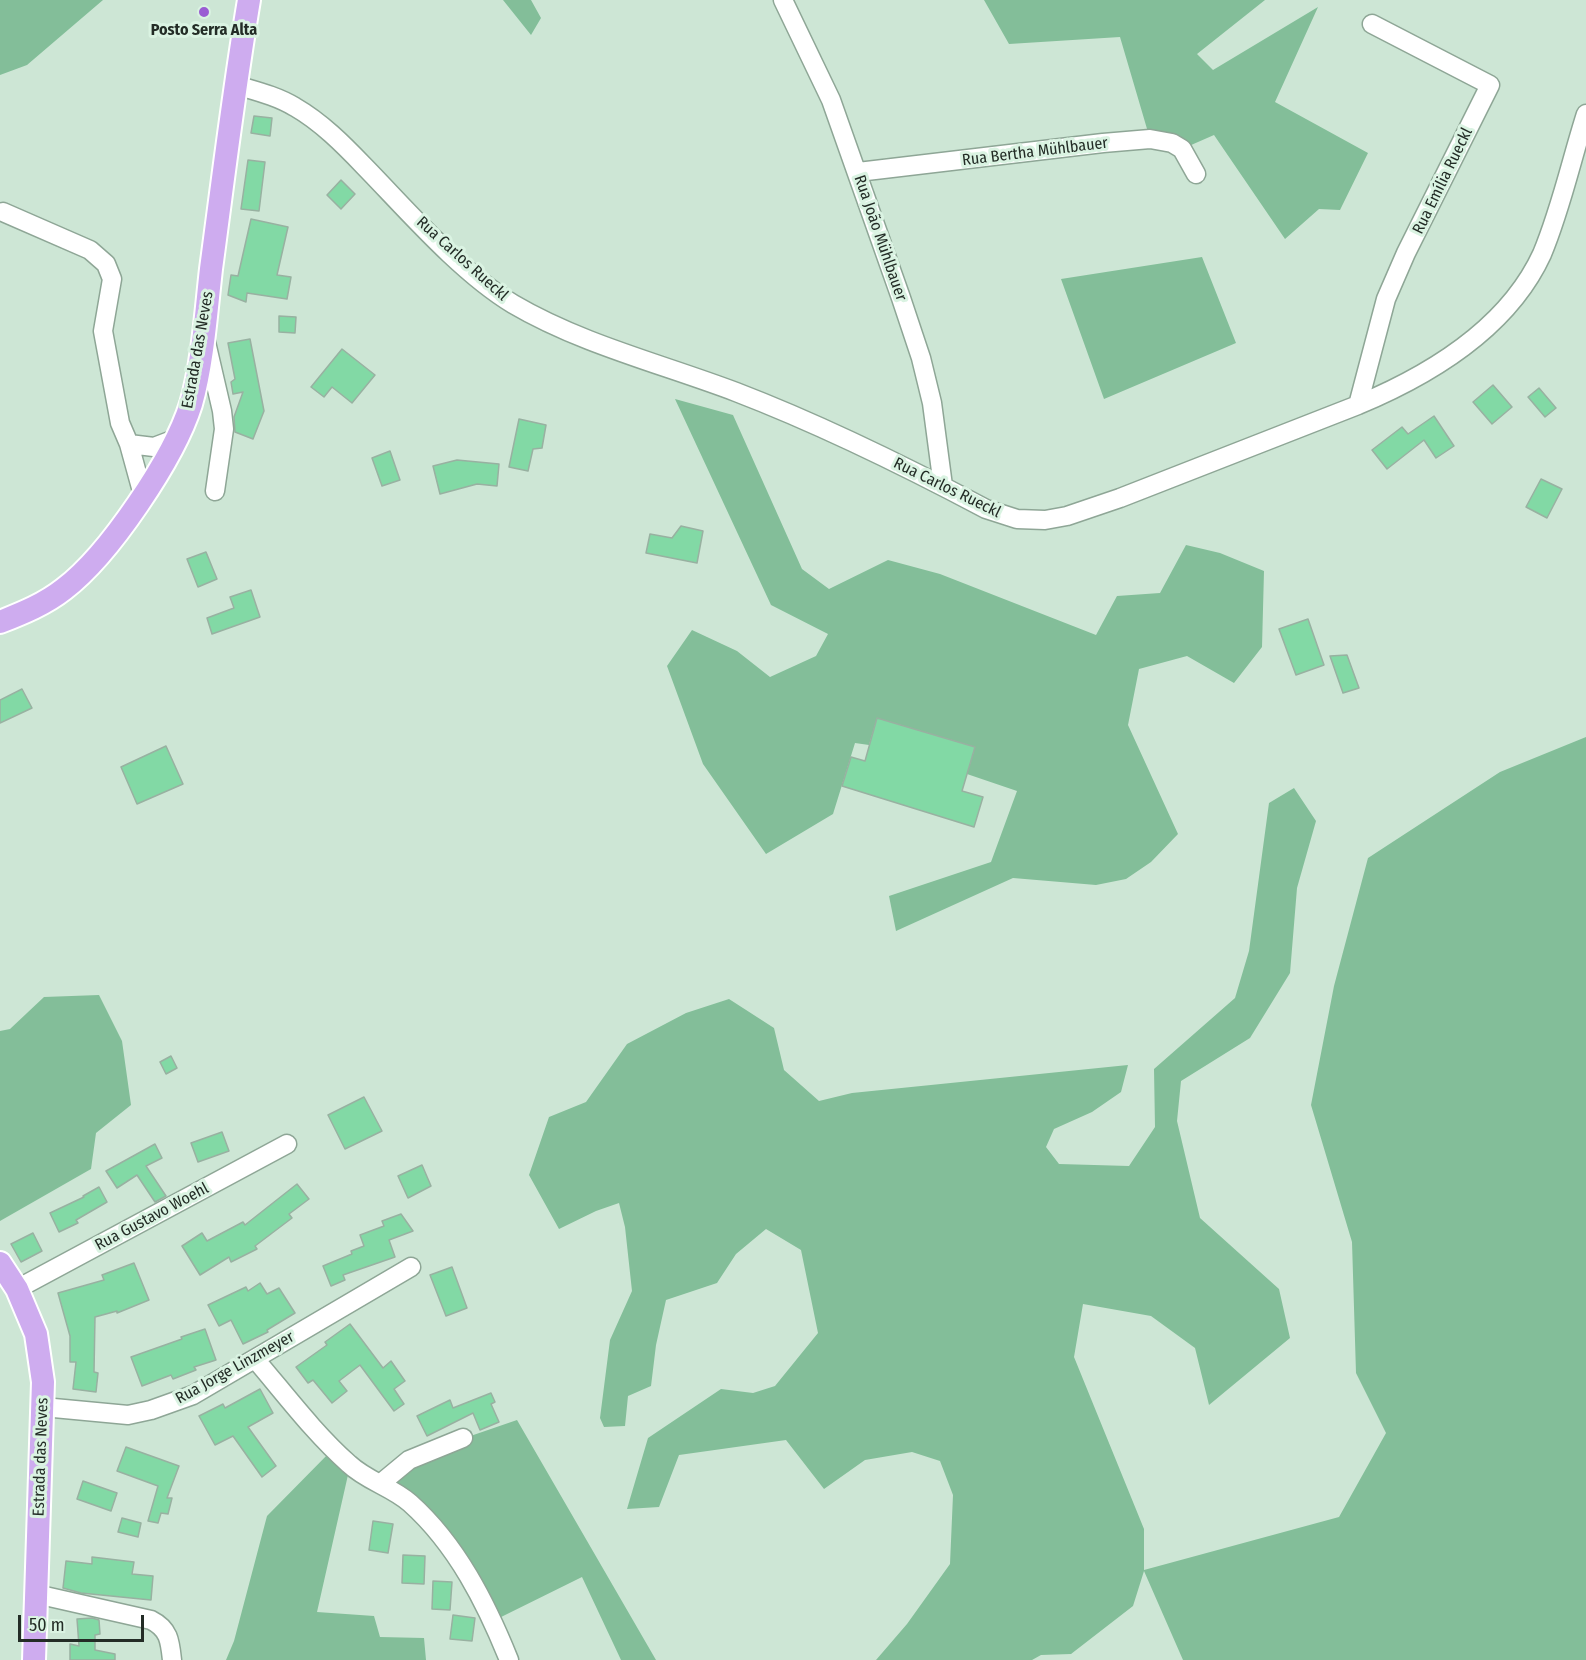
<!DOCTYPE html>
<meta charset="utf-8">
<style>
body{margin:0}
#map{position:relative;width:1586px;height:1660px;overflow:hidden;background:#cde6d5;font-family:"Fira Sans Condensed",sans-serif}
canvas{display:block}
.scale{position:absolute;left:18px;top:1615px;width:126px;height:27px;box-sizing:border-box;border:3px solid #232c26;border-top:0;padding-left:8px;font-size:18px;line-height:21px;white-space:nowrap;color:#232c26;-webkit-text-stroke:4px #daf3e2;paint-order:stroke}
</style>
<div id="map">
<canvas width="1586" height="1660"></canvas>
<div class="scale">50 m</div>
</div>
<script>
const ctx = document.querySelector('canvas').getContext('2d');
ctx.lineJoin = 'round';
function fillPath(path, color) { ctx.fillStyle = color; ctx.fill(path, 'evenodd'); }
function stroke(path, color, width, dash) { ctx.strokeStyle = color; ctx.lineWidth = width; ctx.lineCap = dash ? 'butt' : 'round'; ctx.setLineDash(dash || []); ctx.stroke(path); }
function drawText(font, color, halo, rows, align = 'center') {
  ctx.font = font + ' "Fira Sans Condensed",sans-serif'; ctx.lineWidth = 6; ctx.setLineDash([]); ctx.textBaseline = 'middle'; ctx.strokeStyle = halo; ctx.fillStyle = color; for (const [text, x, y, turn = 0] of rows) {
    ctx.save(); ctx.translate(x, y); ctx.rotate((+turn || 0) * Math.PI / 180); ctx.textAlign = isNaN(turn) ? turn : align; if (halo) ctx.strokeText(text, 0, 0); ctx.fillText(text, 0, 0); ctx.restore();
  }
}
fillPath(new Path2D(`
 M0 0H103L27 65 0 75Z
 M503 0H531L541 18 531 35Z
 M984 0H1265L1197 54 1213 70 1318 7 1275 102 1368 153 1340 210 1319 209 1285 239 1214 135 1182 149 1150 139 1120 37 1009 44Z
 M1202 257 1236 343 1104 399 1061 279Z
 M675 399 733 415 802 569 829 589 888 560 940 574 1096 635 1117 596 1160 593 1186 545 1220 553 1264 571 1262 647 1234 683 1187 656 1139 669 1128 725 1178 834 1151 862 1126 879 1096 885 1013 878 896 931 889 896 991 862 1017 791 967 774 975 747 877 718 869 745 855 743 833 814 766 854 703 764 667 666 692 630 737 651 770 677 816 656 828 634 771 605Z
 M1586 737V1660H1183L1144 1571 1133 1606 1071 1654 1041 1655 1032 1660H876L907 1624 950 1564 953 1495 940 1461 912 1452 865 1460 824 1489 786 1440 679 1455 659 1507 627 1509 648 1438 721 1389 753 1393 775 1386 818 1333 801 1250 766 1229 736 1254 717 1283 666 1300 656 1345 651 1386 628 1396 625 1426 604 1427 600 1418 610 1340 632 1291 625 1227 619 1203 596 1211 559 1229 529 1175 549 1117 586 1102 627 1044 686 1013 729 999 774 1028 784 1070 819 1101 852 1093 1128 1065 1121 1092 1092 1112 1054 1129 1046 1147 1059 1164 1129 1166 1155 1127 1154 1069 1235 998 1249 951 1269 803 1294 788 1316 821 1297 888 1290 973 1250 1038 1181 1081 1177 1121 1200 1218 1279 1289 1290 1338 1209 1405 1195 1348 1151 1316 1083 1304 1074 1357 1144 1529V1570L1339 1517 1386 1433 1356 1373 1352 1242 1311 1105 1334 986 1368 858 1500 772Z
 M99 995 122 1041 131 1105 96 1133 91 1169 0 1221V1031L10 1029 44 997Z
 M517 1420 656 1660H621L582 1577 493 1621 467 1574 380 1484 456 1441Z
 M333 1449 350 1466 317 1612 374 1616 380 1637 424 1638 426 1660H226L234 1641 267 1516Z`), '#83be99');
const building = new Path2D(`
 M254 116 272 118 270 136 251 133Z
 M248 160 265 162 259 211 241 209Z
 M341 180 355 194 341 209 327 195Z
 M251 219 288 227 277 275 291 277 287 299 247 293 246 302 228 295 231 275 238 276Z
 M279 316 296 317 295 333 279 332Z
 M250 339 264 411 253 439 235 432 234 417 243 392 233 394 231 382 235 379 228 343Z
 M342 349 375 375 352 403 332 387 324 397 311 387Z
 M1493 385 1512 407 1492 424 1473 402Z
 M1539 388 1556 408 1545 417 1528 397Z
 M1434 416 1454 446 1436 458 1424 440 1387 469 1372 450 1402 427 1408 434Z
 M519 419 546 425 542 448 533 449 528 471 509 467Z
 M390 451 400 480 382 486 372 458Z
 M457 460 499 464 497 486 477 484 440 494 433 466Z
 M1541 479 1562 489 1547 518 1526 507Z
 M681 526 703 531 697 563 646 553 650 534 672 538Z
 M206 552 217 579 198 587 187 559Z
 M251 590 260 617 212 634 207 618 234 608 230 597Z
 M1308 619 1324 665 1296 675 1279 629Z
 M1347 655 1359 688 1343 693 1330 656Z
 M22 689 32 708 0 723V700Z
 M877 718 975 747 962 791 983 797 974 827 842 786 851 757 865 761Z
 M166 746 183 784 137 804 121 767Z
 M171 1056 177 1068 166 1074 160 1062Z
 M364 1097 382 1131 345 1149 328 1115Z
 M222 1132 229 1151 198 1162 191 1143Z
 M155 1144 162 1158 146 1166 166 1196 155 1202 137 1175 117 1188 106 1171Z
 M422 1165 431 1186 408 1198 398 1176Z
 M297 1184 309 1199 289 1214 292 1218 255 1246 257 1249 231 1262 229 1257 200 1275 182 1246 202 1233 207 1241 243 1222 245 1225Z
 M99 1187 107 1202 76 1220 78 1223 59 1232 50 1213 84 1197 83 1196Z
 M401 1214 413 1231 389 1240 395 1257 343 1275 345 1280 331 1286 323 1266 352 1254 351 1251 364 1246 360 1235 384 1226 382 1221Z
 M33 1233 42 1251 21 1262 11 1244Z
 M134 1263 149 1300 117 1313V1311L95 1317 94 1372 98 1373 96 1392 73 1389 76 1362H70V1336L58 1293 104 1280 102 1275Z
 M452 1267 467 1308 446 1316 430 1275Z
 M260 1283 267 1294 279 1288 295 1313 267 1330 268 1332 243 1344 231 1320 219 1326 208 1305 246 1287 248 1291Z
 M350 1324 383 1368 391 1361 405 1381 394 1389 404 1404 394 1411 360 1365 339 1381 347 1391 332 1403 313 1380 308 1383 296 1367 327 1345 325 1342Z
 M205 1329 216 1360 194 1367 196 1370 173 1379 171 1375 142 1386 131 1357 182 1339 181 1337Z
 M260 1389 273 1413 248 1427 276 1466 262 1477 233 1436 215 1445 199 1416 223 1404 225 1408Z
 M491 1393 495 1402 491 1404 499 1422 480 1430 473 1413 427 1436 417 1416 450 1400 453 1408Z
 M126 1447 179 1466 167 1498H172L168 1514 161 1513 158 1523 148 1521 158 1486 117 1471Z
 M83 1481 117 1493 111 1511 77 1499Z
 M122 1518 141 1523 138 1537 118 1532Z
 M373 1521 393 1524 388 1553 369 1550Z
 M403 1555 425 1556 424 1584 402 1583Z
 M92 1557 134 1562 132 1574 153 1576 151 1600 81 1593 63 1588 66 1561 92 1564Z
 M433 1581 452 1582 450 1610 432 1609Z
 M453 1615 475 1618 472 1641 450 1639Z
 M92 1618 99 1620 100 1634 95 1635V1650L115 1654V1660H70V1644L79 1646 77 1619Z`);
fillPath(building, '#82d9a5');
stroke(building, '#98b1a1', 1.5);
const minor = new Path2D(`
 M783 0 831 100 901 298 921 358 932 403 943 486
 M236 85C256 91 277 96 295 107 321 122 343 144 364 166 407 210 460 272 513 304 581 344 662 364 736 392 822 425 905 466 986 509L1017 519 1045 520 1067 516 1120 498 1358 405C1430 375 1508 328 1542 254 1561 209 1571 161 1586 114
 M858 172 1103 143 1150 139 1172 143 1182 149 1196 174
 M3 212 90 250 106 264 112 279 103 331 120 423 129 444 154 447 175 439
 M206 342 222 411 224 429 215 491
 M1358 405 1386 299 1406 253 1490 85 1372 24
 M129 444 143 495
 M17 1289 287 1144
 M255 1359C285 1394 314 1433 349 1464 367 1481 392 1487 410 1503 457 1545 486 1603 509 1660
 M43 1407 128 1415 151 1410 193 1395 411 1267
 M380 1484 409 1460 463 1438
 M36 1594 151 1620C169 1629 170 1641 172 1660`);
const major = new Path2D(`
 M0 622C23 613 45 604 64 589 109 555 174 458 191 404 203 362 206 313 211 269 223 180 234 89 249 0
 M0 1263 17 1289 36 1334 43 1382 34 1660`);
stroke(minor, '#8ea696', 21);
stroke(major, '#fff', 26);
stroke(minor, '#fff', 18);
stroke(major, '#ceacef', 22);
for (const [x, y, r, color] of [
 [204,12,6,"#9a5cd3"]
]) { const dot = new Path2D(); dot.arc(x, y, r, 0, 2 * Math.PI); ctx.fillStyle = color; ctx.fill(dot); stroke(dot, '#daf3e2', 2); }
drawText('bold 16px', '#232c26', '#daf3e2', [
 ["Posto Serra Alta",204,31]
]);
drawText('16px', '#232c26', '#daf3e2', [
 ["Rua Bertha Mühlbauer",1035,152,-7],
 ["Rua Emília Rueckl",1443,181,-64],
 ["Rua João Mühlbauer",880,238,71],
 ["Rua Carlos Rueckl",462,259,42],
 ["Estrada das Neves",198,350,-80],
 ["Rua Carlos Rueckl",947,488,26],
 ["Rua Gustavo Woehl",152,1217,-28],
 ["Rua Jorge Linzmeyer",235,1368,-29],
 ["Estrada das Neves",41,1457,-88]
]);
</script>
